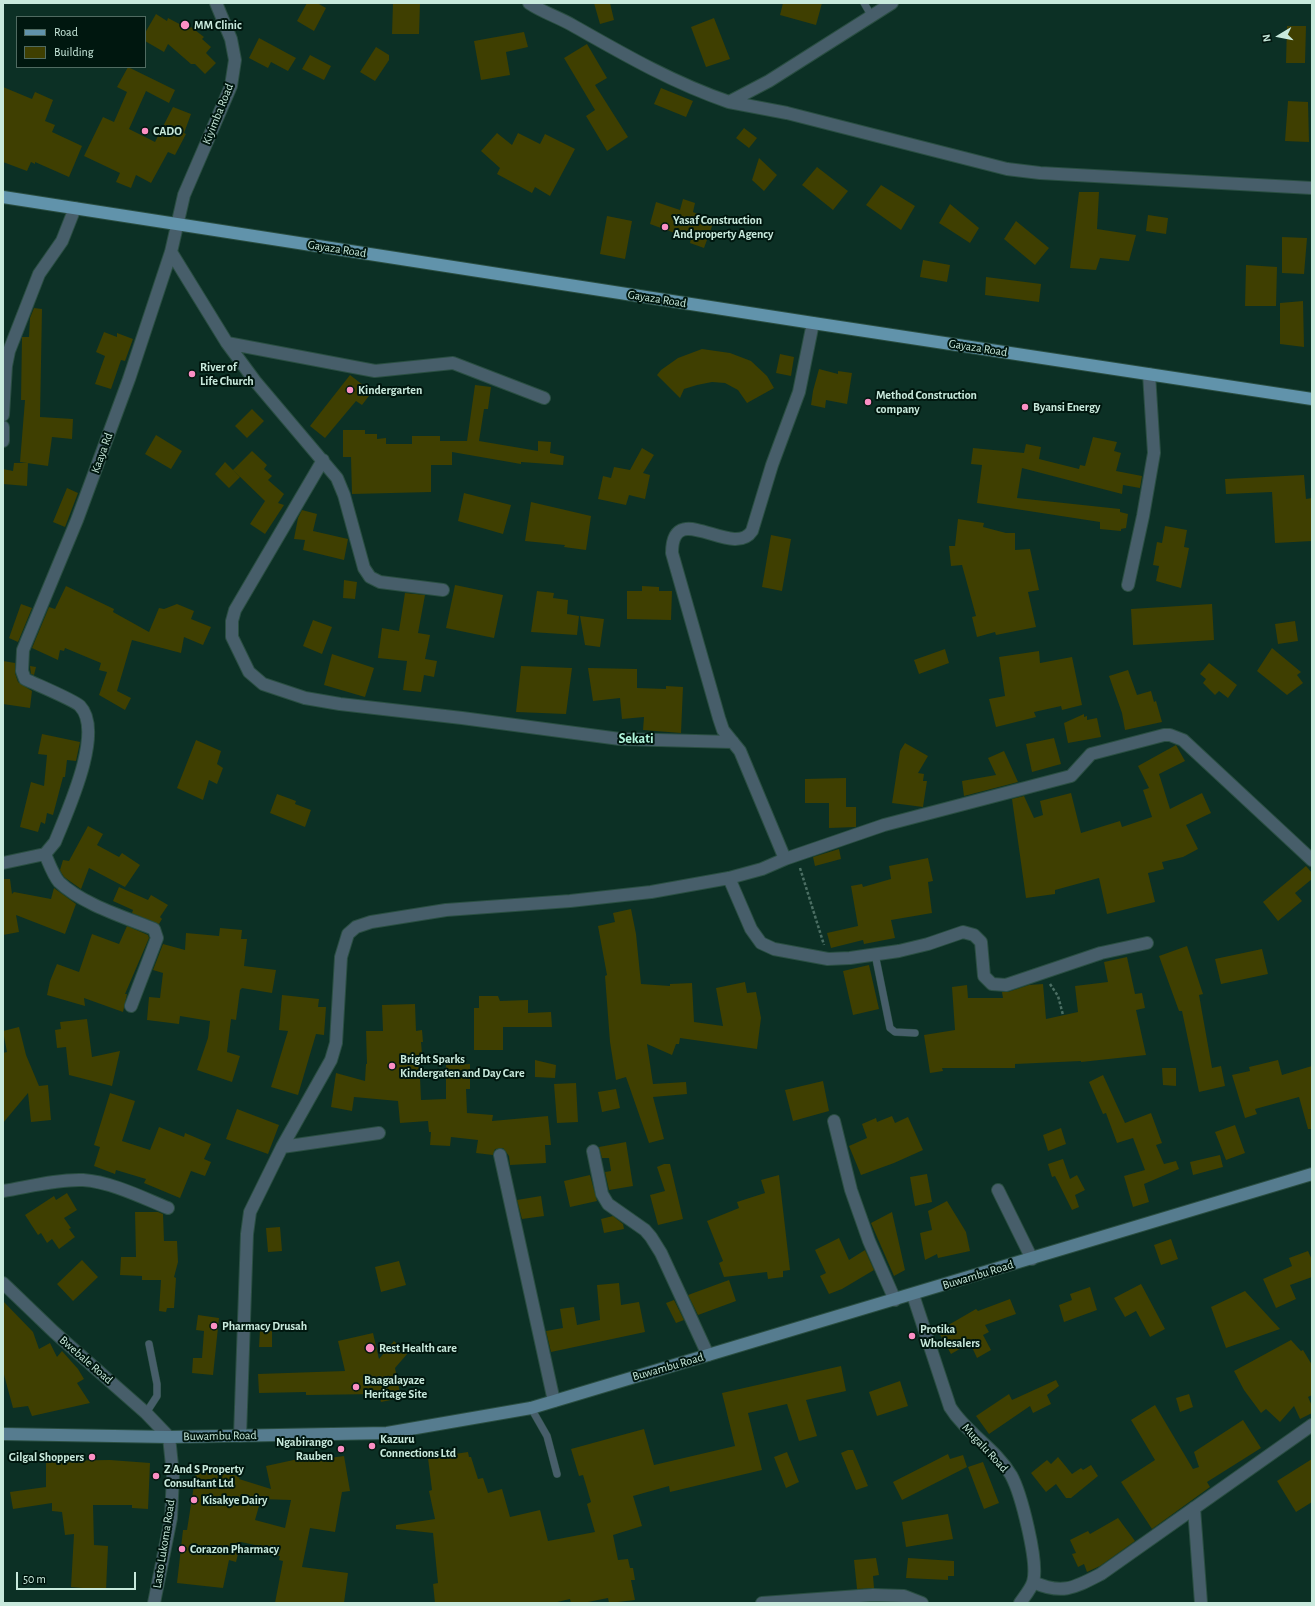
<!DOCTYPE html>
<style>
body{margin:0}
#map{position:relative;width:1315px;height:1606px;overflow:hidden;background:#0c3025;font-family:"Alegreya Sans",sans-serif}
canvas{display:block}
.frame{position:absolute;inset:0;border:4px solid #c8e9dc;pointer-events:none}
.legend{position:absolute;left:16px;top:16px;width:130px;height:52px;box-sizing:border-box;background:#00170f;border:1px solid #506b61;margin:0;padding:5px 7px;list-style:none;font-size:12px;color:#c8e9dc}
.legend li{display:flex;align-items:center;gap:8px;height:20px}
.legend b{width:20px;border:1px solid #506b61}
.north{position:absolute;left:1259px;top:16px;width:40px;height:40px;-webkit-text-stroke:3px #00170f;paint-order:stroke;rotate:260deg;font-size:11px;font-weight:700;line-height:16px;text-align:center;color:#c8e9dc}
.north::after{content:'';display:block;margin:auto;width:14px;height:18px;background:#c8e9dc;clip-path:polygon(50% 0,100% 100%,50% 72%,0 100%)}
.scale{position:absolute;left:16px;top:1572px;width:120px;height:18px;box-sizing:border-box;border:2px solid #c8e9dc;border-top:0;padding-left:5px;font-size:12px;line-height:14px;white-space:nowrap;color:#c8e9dc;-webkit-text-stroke:3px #00170f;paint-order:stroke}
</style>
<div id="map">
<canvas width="1315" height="1606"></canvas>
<div class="frame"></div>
<ul class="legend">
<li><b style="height:5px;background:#6193ab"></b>Road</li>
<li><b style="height:11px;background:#3f3f01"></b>Building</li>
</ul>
<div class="north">N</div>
<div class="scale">50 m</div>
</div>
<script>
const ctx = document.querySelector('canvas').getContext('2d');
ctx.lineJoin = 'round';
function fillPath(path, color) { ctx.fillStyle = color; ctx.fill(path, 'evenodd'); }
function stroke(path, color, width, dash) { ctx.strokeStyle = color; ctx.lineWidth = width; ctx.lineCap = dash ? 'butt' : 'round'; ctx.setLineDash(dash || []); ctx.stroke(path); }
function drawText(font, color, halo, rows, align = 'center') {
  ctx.font = font + ' "Alegreya Sans",sans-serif'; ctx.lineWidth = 4; ctx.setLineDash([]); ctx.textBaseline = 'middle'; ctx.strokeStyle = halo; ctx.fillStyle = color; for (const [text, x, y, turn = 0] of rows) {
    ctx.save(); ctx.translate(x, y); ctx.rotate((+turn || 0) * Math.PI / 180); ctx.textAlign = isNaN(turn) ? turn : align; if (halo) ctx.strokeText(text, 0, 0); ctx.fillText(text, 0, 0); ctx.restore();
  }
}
fillPath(new Path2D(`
 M307 3H317L326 8 314 31 297 21Z
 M393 3H420L419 34H392Z
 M594 3H610L614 20 600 24Z
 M783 3H822L816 25 780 15Z
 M156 14 167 21 168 18 189 29 191 27 204 37 202 39 211 47 206 53 216 63 205 74 195 64H191L168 44 164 52 145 41V33Z
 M714 18 730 59 706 67 691 27Z
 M1287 26H1306L1305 63H1286Z
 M524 32 528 47 506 52 510 75 481 80 474 41Z
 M259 38 296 58 288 71 271 62 268 68 249 58Z
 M587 44 607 78 595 85 628 137 607 151 586 116 595 110 564 58Z
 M376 47 389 55V60L375 81 360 72Z
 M310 55 331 66 324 80 302 69Z
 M128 67 175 90 169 103 146 91 129 129 155 142 173 107 191 114 184 133 186 134 175 155 168 152 151 183 136 175 131 188 116 182 120 173 84 156 103 117 114 122 127 92 117 87Z
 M3 87 32 99 35 92 53 100 45 121 55 125 52 132 82 146 69 177 35 162V164L31 162 27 171 3 162Z
 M661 88 693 101 686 117 654 104Z
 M1288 101 1308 102 1309 142 1285 141Z
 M744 128 757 138 749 148 736 138Z
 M497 133 512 145 518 133 540 144 545 134 575 149 550 196 535 187 532 193 497 174 500 168 481 151Z
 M759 158 777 175 764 191 752 180Z
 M817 167 848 191 833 210 802 185Z
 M881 185 915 206 901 230 866 205Z
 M1079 192H1099L1097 229 1136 235 1129 261 1100 258 1096 270 1070 268Z
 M683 199 695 203 693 212 714 221 704 248 690 243 691 239 650 224 656 202 680 210Z
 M950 204 979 228 970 243 939 223Z
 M1148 215 1168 218 1166 234 1146 231Z
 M607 216 632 221 625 259 600 254Z
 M1016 221 1049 248 1035 265 1004 239Z
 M1282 237 1307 238 1304 274 1282 273Z
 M923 260 950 265 947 282 920 277Z
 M1246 265 1277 267 1276 306H1245Z
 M986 277 1041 284 1039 302 985 295Z
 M1303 301 1304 347 1280 344V303Z
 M34 308 42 309 40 417 73 419 72 439 52 437 48 466 20 462 25 400H21L22 337H29L30 318Z
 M104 332 117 337V333L133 339 125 361 121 360 111 389 95 384 105 356 96 352Z
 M702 349 730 353 751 361 767 376 774 388 747 403 738 390 725 383 712 382 697 385 684 389 680 398 657 375 661 370 678 358Z
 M780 354 794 357 791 376 776 373Z
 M819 369 838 374V371L852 373 847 404 826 400 825 408 811 405 813 391Z
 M350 375 372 392 362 405 356 401 325 438 310 426Z
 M475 385 491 387 488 409H484L479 441 538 451V441L551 442 550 453 564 456 563 465 521 462V464L452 452V465H431V492L352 494 351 457H343V430H365V434H377V439L386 438V444H412V436H440V441H467Z
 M252 409 264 421 247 438 235 426Z
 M156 435 182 451 171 469 145 454Z
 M1093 437 1117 442 1114 451 1121 453 1116 471 1142 476 1140 488 1123 485 1122 494 1022 468 1017 498 1120 509V512L1128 514 1126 528 1121 529V531L1100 529V522L977 503 982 465 971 464 973 448 1024 453 1026 444 1041 447 1039 459 1079 469 1080 465 1085 466Z
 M642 448 654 455 643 473 650 475 645 499 629 495 626 505 598 499 603 476 611 478 614 467 630 470Z
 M252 451 267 465 264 469 272 476 268 480 284 494 278 503 284 505 265 534 250 524 265 501 233 470Z
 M225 462 240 477 229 488 215 474Z
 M14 463H28L27 486 3 484V469L13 471Z
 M1304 475 1306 499 1312 498V541L1275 543 1272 492 1226 494 1225 479Z
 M67 488 78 493 65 527 53 522Z
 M464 493 511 505 503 534 458 521Z
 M531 502 591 516 586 550 564 547 565 545 525 541Z
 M302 510 317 514 313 531 348 539 344 560 303 550 305 540 294 539 298 518Z
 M958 519 984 523 983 527 1006 533H1015V550L1030 549 1039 590 1028 592 1036 627 996 635 995 632 977 637 972 617 976 616 962 565 951 566 949 546H955Z
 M1165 526 1187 530 1184 547 1189 548 1181 588 1156 581 1159 566 1153 565 1157 542 1162 543Z
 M771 535 791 539 782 591 762 587Z
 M344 580 357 582 355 599 343 598Z
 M455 585 503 595 494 638 446 628Z
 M66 586 114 609 113 612 149 632 159 608 164 609 177 604 194 611 191 619 211 627 203 645 184 637 181 653 132 640 117 691 131 698 125 710 99 695 107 672 99 670 101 663 65 648 64 651 60 650 58 660 32 648 49 607 55 609Z
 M642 586 659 587V591H672L671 620 627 619V591H642Z
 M537 591 554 593 553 598 568 600 567 614 579 616 577 635 531 632Z
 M405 593 425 595 418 633 430 635 425 659 437 661 434 677 424 675 421 692 403 690 407 661 378 658 382 628 399 631Z
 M21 604 32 608 18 642 9 638Z
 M1212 604 1214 640 1133 645 1131 609Z
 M580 616 604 619 600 647 585 645Z
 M313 620 332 627 322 654 303 646Z
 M1295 621 1298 641 1278 644 1275 624Z
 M1272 648 1301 672 1297 675 1303 683 1287 695 1257 671Z
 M945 649 949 663 919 674 914 660Z
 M1039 651 1040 663 1072 657 1082 705 1062 710 1061 706 1034 712 1036 717 996 727 989 699 1005 696 999 657Z
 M332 654 374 668 365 697 324 685Z
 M3 661 15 663V673L18 682 32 691 30 708 3 704Z
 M1209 663 1237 685 1228 698 1219 691 1215 695 1203 683 1206 679 1200 674Z
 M30 666 36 667 34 675 31 674Z
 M521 666 572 668 566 714 516 712Z
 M588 668 637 669V688L666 689V686L683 687 681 733 643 730 644 717 622 719 620 698 593 701Z
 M1128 670 1137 695 1151 691 1154 702 1156 701 1162 722 1125 730 1122 713 1109 676Z
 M1084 714V717L1087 716V720L1097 718 1101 737 1068 743 1064 723Z
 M42 734 80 742 76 761 67 760 65 777H63L53 815 47 813 45 824 41 822 38 832 20 827 31 782 44 786 47 755 38 754Z
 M1054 738 1061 764 1032 772 1026 744Z
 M196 740 221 751 217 764 223 768 217 784 209 780 203 800 177 788Z
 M905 743 928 756 918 773 924 774 923 781H927L923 807 892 803 900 751Z
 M1176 745 1185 761 1159 774 1170 809 1202 793 1211 813 1186 825 1198 849 1183 857 1162 862 1164 869 1148 873 1155 902 1107 914 1099 878 1055 890V894L1026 898 1012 799 1024 796 1034 818 1043 815 1040 801 1071 793 1081 833 1120 821 1122 827 1152 817 1143 790 1149 788 1138 766Z
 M1004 751 1018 782 964 796 962 781 996 775 988 758Z
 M846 778V807H856V827L829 828V803H805V779Z
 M277 794 296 801 295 804 311 810 305 827 270 813Z
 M88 826 103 834 97 845 119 857 122 853 140 865 125 887 89 868 81 889 64 877 61 872 60 870 63 860 69 861Z
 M839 849 841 859 815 866 813 857Z
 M928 858 933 881 928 882 932 913 891 920 895 938 864 944 863 940 831 948 827 933 858 926 851 886 862 884 863 887 891 879 889 866Z
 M1306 866 1312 873V879L1295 893 1302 901 1278 921 1263 902Z
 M3 879H10L12 894 14 892 51 899 54 888 76 904 65 934 16 915 19 932 3 935Z
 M119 887 148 900 151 895 168 905 160 917 162 919 159 924 132 913 133 910 113 901Z
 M631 909 636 934 641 984 670 986V984L692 983 694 1022 723 1026 716 988 745 982 747 993 756 992 761 1018 757 1049 680 1038 679 1044H676L672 1055 647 1044 653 1084 686 1082 687 1094 653 1097 664 1139 649 1143 626 1077 616 1080 610 1042 605 976 607 975 598 926 615 922 613 913Z
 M127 926 148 935 149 938 125 994H127L123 1012 84 998 85 1006 47 995 50 981 57 964 79 972 92 934 119 944Z
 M220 928 242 930 241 939H247L244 966 276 970 272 993 242 988 240 990 236 1020 231 1019 227 1052 240 1056 232 1082 197 1070 208 1038 210 1021 180 1016 179 1024 147 1020 149 997 160 998 163 973 153 970 163 944 185 950 186 933 219 936Z
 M1187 946 1203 994 1199 995 1212 1068 1221 1066 1225 1086 1199 1092 1182 1011H1179L1159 956Z
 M1262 949 1268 974 1221 984 1215 959Z
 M1127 957 1135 994 1142 993 1145 1008 1136 1010 1146 1055 1081 1062V1061L1015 1064V1068H942L943 1071 930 1073 924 1035 955 1030 952 987 967 985 968 998H1003L1002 992H1008L1029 985 1043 984 1046 1019 1078 1012 1075 986 1108 982 1104 962Z
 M869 965 879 1009 853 1015 843 971Z
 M282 995 319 999 318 1007H326L324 1035 316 1034 298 1095 271 1087 288 1031 279 1030Z
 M479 996H498L500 1001 528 1000V1013L551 1012 552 1027H503V1050H474V1008H479Z
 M415 1004 416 1031 422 1030 423 1042H421L422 1054H419L421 1100 446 1099V1065L470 1064V1089H466L467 1113 493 1115 492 1121 548 1116 551 1145H545L546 1163 510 1165 509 1156 503 1148 495 1149 493 1155 476 1153 478 1140 451 1137 450 1146 430 1145 431 1132H429L428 1121 400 1123 398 1101 354 1097 352 1111 331 1107 336 1073 365 1081 366 1064H367L366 1031H383L382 1005Z
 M87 1019 92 1057 120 1051 112 1086 69 1075 66 1047 57 1048 55 1030 61 1029 60 1022Z
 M19 1027 26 1055 39 1086 48 1085 51 1120 31 1122 28 1093 3 1123V1053L7 1052 3 1031Z
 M535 1060 556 1065 555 1078 535 1077Z
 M1278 1060 1282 1075 1312 1066V1129H1308L1299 1097 1255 1109 1257 1114 1245 1118 1232 1075 1250 1071 1249 1067Z
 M1162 1068H1176V1086L1163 1085Z
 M1103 1075 1125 1123 1151 1113 1162 1143 1156 1145 1164 1164 1176 1161 1179 1169 1144 1184 1149 1202 1133 1207 1124 1176 1145 1170 1133 1138 1117 1143 1106 1113 1103 1114 1089 1082Z
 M823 1081 829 1111 793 1121 785 1090Z
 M576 1083 578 1122 557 1123 554 1084Z
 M616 1089 620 1108 602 1112 598 1092Z
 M110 1093 135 1101 122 1141 150 1150 159 1127 184 1137 185 1133 211 1144 204 1159 211 1162 205 1176 191 1171 180 1198 144 1183 146 1179 116 1170 115 1174 94 1166 100 1147 94 1145Z
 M237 1109 279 1125 268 1154 226 1139Z
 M892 1116 895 1123 908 1117 923 1150 894 1163 861 1175 849 1146 867 1138 862 1124 876 1118 877 1122Z
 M1235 1125 1245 1153 1226 1160 1215 1132Z
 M1061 1128 1066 1144 1048 1151 1043 1135Z
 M626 1142 633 1186 609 1190 605 1172 611 1171 609 1158H602L599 1147Z
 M1220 1155 1223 1167 1193 1175 1190 1162Z
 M1063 1159 1070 1179 1077 1175 1085 1190 1075 1195 1079 1207 1072 1210 1055 1176 1052 1177 1048 1164Z
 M664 1164H670L683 1219 658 1225 650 1195 665 1191 657 1167Z
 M927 1174 932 1202 915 1206 910 1177Z
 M590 1175 597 1201 570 1207 564 1181Z
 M779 1175 790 1270 783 1271V1277L768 1279 767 1272 724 1277 719 1263 723 1261 707 1221 739 1208 737 1202 765 1193 761 1180Z
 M67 1193 77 1210 64 1218 71 1228 69 1229 75 1237 59 1249 52 1239 47 1243 41 1233 38 1235 25 1215 54 1196 56 1200Z
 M541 1196 544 1216 522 1219 517 1200Z
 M947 1201 966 1232 970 1251 938 1258 937 1254 925 1260 920 1233 932 1230 928 1211Z
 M135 1212H158L163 1214 164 1241H177L178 1262 174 1277 176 1278 174 1308H167L166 1312 159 1311 161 1280H142V1276L120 1275 121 1257H136Z
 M892 1212 905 1270 894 1276 871 1223Z
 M613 1216 623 1224 624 1229 604 1233 601 1219Z
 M280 1227 282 1251 268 1252 266 1228Z
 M839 1238 849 1260 865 1250 874 1270 842 1289 829 1294 820 1276 826 1273 815 1250Z
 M1171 1239 1178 1259 1161 1265 1154 1245Z
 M1308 1251 1312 1260V1277L1290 1285 1296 1299 1276 1308 1263 1279 1292 1266 1289 1258Z
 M82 1260 98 1277 73 1301 57 1284Z
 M399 1261 406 1285 381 1292 375 1267Z
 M729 1280 736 1301 698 1315 688 1295Z
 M619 1283 621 1305 639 1302 645 1332 551 1352 546 1331 563 1328 560 1309 574 1307 577 1325 600 1320 597 1285Z
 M1141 1284 1165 1329 1150 1337 1136 1311 1125 1317 1114 1298Z
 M1090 1287 1097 1310 1064 1322 1059 1305 1072 1300 1070 1294Z
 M1245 1291 1280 1329 1226 1348 1211 1307Z
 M1010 1299 1016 1314 985 1325 989 1332 983 1335 991 1350 977 1358 970 1343 951 1354 938 1331 976 1309 978 1311Z
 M674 1300 684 1320 676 1323 666 1303Z
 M3 1301 33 1332 39 1349 50 1343 57 1357 62 1351 78 1369 84 1379 77 1383 90 1403 32 1416 28 1406 13 1408 3 1371Z
 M198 1315 219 1318 213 1375 192 1373 193 1358H202L204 1331 196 1330Z
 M260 1330 272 1331V1347H259Z
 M373 1333 379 1359 394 1341 408 1353 395 1368 401 1398 381 1402 379 1394 306 1395V1392L259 1393 258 1374 345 1371 338 1341Z
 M1291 1340 1301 1351 1303 1350 1312 1365V1395L1308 1397 1312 1406V1413L1300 1419 1294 1406 1280 1422 1266 1409 1261 1413 1244 1390 1234 1371Z
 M841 1366 846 1391 806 1400 817 1436 799 1441 787 1404 748 1413 762 1470 670 1492 669 1486 633 1496 642 1526 613 1535 618 1560 628 1559 630 1568H633L635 1580H631L635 1600 609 1603 608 1598 583 1603H571L570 1599 553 1603H435L433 1584 438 1583 433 1533 396 1529V1525L435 1519 429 1491 432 1490 428 1458 468 1452 469 1457H471L478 1479 483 1478 488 1493 502 1489 510 1517 540 1510 548 1541 595 1532 587 1504 591 1502 583 1475 579 1476 571 1449 644 1429 654 1465 735 1446 722 1393Z
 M1056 1380 1059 1386 1047 1395 1051 1404 1033 1413 1030 1406 989 1434 976 1416 1009 1394 1012 1400Z
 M900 1381 908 1406 877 1416 869 1392Z
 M1189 1394 1193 1407 1180 1412 1176 1398Z
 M1155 1405 1193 1469 1199 1467 1194 1452 1243 1420 1261 1448 1207 1482 1210 1487 1152 1529 1121 1482 1155 1460 1131 1420Z
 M848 1450H853L868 1486 856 1490 841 1453Z
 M787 1452 799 1482 786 1488 774 1457Z
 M948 1454 950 1459 963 1455 967 1467 902 1500 893 1482Z
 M312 1456V1458L321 1456 322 1459 344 1456 350 1491 342 1492 335 1532 310 1528 302 1567 348 1573 344 1603H275L283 1561 279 1560 280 1556 268 1554 269 1548 241 1542 236 1562 229 1560 223 1588 177 1583 183 1530H187L197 1466 221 1470 240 1477 239 1479 271 1489 266 1466ZM261 1499 291 1500 285 1528 255 1520Z
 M1058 1457 1072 1474 1081 1468 1083 1470 1091 1465 1098 1476 1071 1498H1066L1056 1484 1046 1492 1031 1473 1047 1460 1051 1464Z
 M1312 1459V1502L1296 1512 1277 1481Z
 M110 1460 150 1463 148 1509 132 1508V1505H93L94 1545 108 1546 106 1590 71 1587 74 1534 65 1535 62 1512 52 1511V1503L13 1509 10 1492 46 1487V1461Z
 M983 1462 999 1503 984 1509 968 1467Z
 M948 1514 953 1539 906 1547 902 1522Z
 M1118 1518 1135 1541 1100 1566 1087 1572 1084 1564 1078 1567 1072 1554 1076 1553 1070 1540 1088 1531 1090 1534Z
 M876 1558 879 1575 873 1576 874 1588 857 1589 854 1560Z
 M908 1558 954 1561V1576H948V1580L906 1578Z`), '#3f3f01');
const lane = new Path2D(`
 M864 3 871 15
 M875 954 890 1028 895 1032 915 1033
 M531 1408 547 1436 557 1474
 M146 1413 157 1396V1384L149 1344`);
const street = new Path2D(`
 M529 3C542 12 558 17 572 25 623 54 673 83 729 102L769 81 892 3
 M729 102 787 113 1007 169 1040 173 1312 188
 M171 252 227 343 255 381 337 478 344 495 364 568 370 577 380 582 443 590
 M227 343 375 371 453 363 544 398
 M3 415 6 366 9 351 39 274 62 241 75 208
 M3 427V441
 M323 460 235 610 232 621V637L249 672 263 684 305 698 340 704 462 718 620 739 733 742
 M1128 585 1143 516 1154 453 1149 374
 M45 854C49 863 53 875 59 882 82 904 124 917 154 929L157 938 131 1006
 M785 859 740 751 723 730 719 718 672 553C672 497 733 560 752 531L772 465 799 392 813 323
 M3 863 45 854 55 842C66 814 105 732 80 706 74 700 35 684 25 679L22 671 23 650 77 520 129 379 171 252 184 195 231 86 235 60 231 39 216 3
 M729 878 751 929 761 943 774 949 828 959 850 958 899 951 928 944 963 932 974 935 981 942 984 976 992 984 1006 985 1101 953 1147 943
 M834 1121 851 1190 869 1241 895 1300
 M282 1147 379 1133
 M593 1151 602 1194 608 1204 645 1230 651 1237 661 1253 708 1355
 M500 1155 554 1401
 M998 1190 1032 1259
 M3 1191C28 1187 57 1179 83 1180 111 1182 141 1197 168 1208
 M3 1283 54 1332 146 1413 169 1437 173 1475 171 1518 154 1603
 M913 1295 950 1407C966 1433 995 1448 1011 1475 1021 1493 1039 1563 1033 1582 1031 1589 1024 1597 1020 1603
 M240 1436 247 1234 250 1212 282 1147 331 1060 336 1043 341 957 348 934 356 927 371 922 446 910 570 901 651 892 729 878 762 869 785 859 884 825 1071 776 1091 754 1164 735H1170L1183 740 1312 860
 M1194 1508 1201 1603
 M1033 1582C1062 1595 1074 1588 1101 1574L1312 1425
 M762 1603 873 1595 904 1596 922 1603`);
const secondary = new Path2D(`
 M3 1434 169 1437 387 1433 531 1408 1312 1174`);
const primary = new Path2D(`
 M3 197 813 323 1312 399`);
stroke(lane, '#2a4e42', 8);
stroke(street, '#2a4e42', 14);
stroke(secondary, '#2a4e42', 14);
stroke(primary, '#2a4e42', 14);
stroke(new Path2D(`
 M800 868 824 945
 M1050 984 1058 996 1063 1015`), '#4b6e63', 2.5, [3, 2]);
stroke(lane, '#475e6a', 7);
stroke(street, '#475e6a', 12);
stroke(secondary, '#567c8f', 12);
stroke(primary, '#6193ab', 12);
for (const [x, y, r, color] of [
 [185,25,5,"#fb8fc4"],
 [145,131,4,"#fb8fc4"],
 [665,227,4,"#fb8fc4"],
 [192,374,4,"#fb8fc4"],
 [350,390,4,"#fb8fc4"],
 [868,402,4,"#fb8fc4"],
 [1025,407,4,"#fb8fc4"],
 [392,1066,4,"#fb8fc4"],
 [214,1326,4,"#fb8fc4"],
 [912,1336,4,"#fb8fc4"],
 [370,1348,5,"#fb8fc4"],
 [356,1387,4,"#fb8fc4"],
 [372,1446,4,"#fb8fc4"],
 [341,1449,4,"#fb8fc4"],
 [92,1457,4,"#fb8fc4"],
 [156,1476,4,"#fb8fc4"],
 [194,1500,4,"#fb8fc4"],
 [182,1549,4,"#fb8fc4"]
]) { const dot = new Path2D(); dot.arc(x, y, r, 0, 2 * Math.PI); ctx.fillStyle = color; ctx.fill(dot); stroke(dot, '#00170f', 1.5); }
drawText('bold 12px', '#c8e9dc', '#00170f', [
 ["MM Clinic",194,25],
 ["CADO",153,131],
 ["Yasaf Construction",673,220],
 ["And property Agency",673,234],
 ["River of",200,367],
 ["Life Church",200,381],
 ["Kindergarten",358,390],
 ["Method Construction",876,395],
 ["company",876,409],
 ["Byansi Energy",1033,407],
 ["Bright Sparks",400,1059],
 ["Kindergaten and Day Care",400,1073],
 ["Pharmacy Drusah",222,1326],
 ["Protika",920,1329],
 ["Wholesalers",920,1343],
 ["Rest Health care",379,1348],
 ["Baagalayaze",364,1380],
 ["Heritage Site",364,1394],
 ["Kazuru",380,1439],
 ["Connections Ltd",380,1453],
 ["Ngabirango",333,1442,"right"],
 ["Rauben",333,1456,"right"],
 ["Gilgal Shoppers",84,1457,"right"],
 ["Z And S Property",164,1469],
 ["Consultant Ltd",164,1483],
 ["Kisakye Dairy",202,1500],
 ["Corazon Pharmacy",190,1549]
], 'left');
drawText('12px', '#c8e9dc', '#00170f', [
 ["Kiyimba Road",218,114,-68],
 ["Gayaza Road",337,249,9],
 ["Gayaza Road",657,299,9],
 ["Gayaza Road",978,348,9],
 ["Kaaya Rd",102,453,-70],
 ["Buwambu Road",978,1275,-17],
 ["Bwebale Road",86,1360,41],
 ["Buwambu Road",668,1367,-16],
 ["Buwambu Road",220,1436,-1],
 ["Mugalu Road",985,1448,47],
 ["Lasto Lukoma Road",164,1544,-81]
]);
drawText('bold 14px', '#aff4db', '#00170f', [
 ["Sekati",636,739]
]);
</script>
